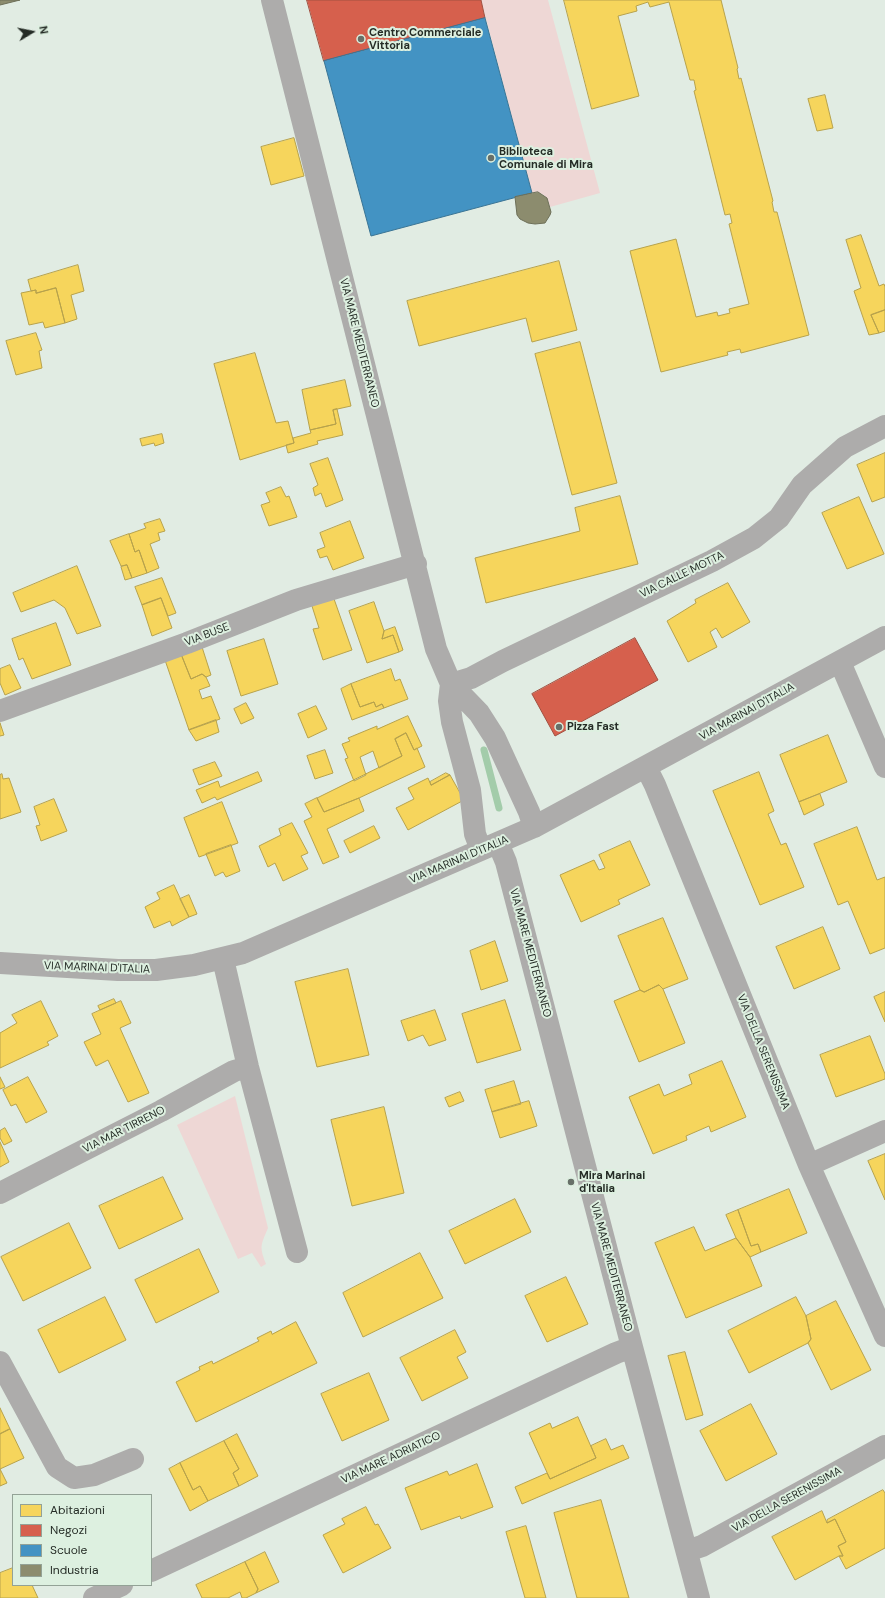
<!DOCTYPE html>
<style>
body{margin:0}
#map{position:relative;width:885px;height:1598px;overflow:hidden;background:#e1ece3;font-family:"DM Sans",sans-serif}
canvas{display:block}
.legend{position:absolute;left:12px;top:1494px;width:140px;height:92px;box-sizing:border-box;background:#ddf0e0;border:1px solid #93a296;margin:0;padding:5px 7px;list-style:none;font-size:12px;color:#252c26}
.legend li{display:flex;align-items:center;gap:8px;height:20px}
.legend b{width:20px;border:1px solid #93a296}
.north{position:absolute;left:12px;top:12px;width:40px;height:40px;-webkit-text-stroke:3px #ddf0e0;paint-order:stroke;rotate:80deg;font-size:11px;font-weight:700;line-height:16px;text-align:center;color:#252c26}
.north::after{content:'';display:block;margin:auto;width:14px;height:18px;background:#252c26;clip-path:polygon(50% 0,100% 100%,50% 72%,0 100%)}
</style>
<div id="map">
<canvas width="885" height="1598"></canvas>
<ul class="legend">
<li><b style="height:11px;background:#f6d55c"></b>Abitazioni</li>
<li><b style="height:11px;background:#d6604d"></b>Negozi</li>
<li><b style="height:11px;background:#4393c3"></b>Scuole</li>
<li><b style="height:11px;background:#8c8c6e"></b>Industria</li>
</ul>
<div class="north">N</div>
</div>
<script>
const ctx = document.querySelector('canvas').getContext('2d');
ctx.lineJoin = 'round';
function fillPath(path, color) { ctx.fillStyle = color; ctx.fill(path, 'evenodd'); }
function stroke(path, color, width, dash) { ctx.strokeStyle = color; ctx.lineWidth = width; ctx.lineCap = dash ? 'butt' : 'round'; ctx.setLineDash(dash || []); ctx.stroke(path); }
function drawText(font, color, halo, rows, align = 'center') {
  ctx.font = font + ' "DM Sans",sans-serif'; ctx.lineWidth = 4; ctx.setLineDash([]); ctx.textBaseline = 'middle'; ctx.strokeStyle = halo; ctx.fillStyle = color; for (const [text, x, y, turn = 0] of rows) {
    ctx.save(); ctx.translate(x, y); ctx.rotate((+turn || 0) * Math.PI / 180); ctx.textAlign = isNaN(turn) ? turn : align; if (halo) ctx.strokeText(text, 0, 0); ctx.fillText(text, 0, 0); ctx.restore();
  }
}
fillPath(new Path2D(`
 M481 0H548L600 193 550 207C548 197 542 191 532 193Z
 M235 1096 268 1228C261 1245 259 1246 266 1264L261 1267 252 1253 238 1259 177 1125Z`), '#eed7d5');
const homes = new Path2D(`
 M564 0H721L738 68 737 69 739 79 741 78 773 201 772 202 774 212H777L809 335 741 353 740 349 727 352 728 355 661 372 630 251 676 239 696 317 717 312 718 316 730 313 729 309 749 304 729 224 732 223 730 214 725 215 694 91 696 90 694 80H690L669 2 650 7 648 2 636 6 637 11 618 16 639 96 592 109Z
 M825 95 833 128 817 131 808 99Z
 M294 138 304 176 271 185 261 147Z
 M861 235 879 286 884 284 885 287V310L871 315 879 333 869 335 854 291 861 288 846 240Z
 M559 261 577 330 532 342 526 318 419 346 407 301Z
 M78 265 84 291 71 295 77 319 65 323 56 288 36 293V290L31 291 28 280Z
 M56 288 65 323 45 328 43 322 29 325 21 293 36 290V293Z
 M885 310V331L879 333 871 315Z
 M36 333 42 350 39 351 42 368 16 375 6 341Z
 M580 342 617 483 572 495 535 354Z
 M255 353 276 423 288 421 294 443 240 460 214 364Z
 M345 380 351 406 333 410 336 424 310 430 302 390Z
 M337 409 343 435 317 441 318 444 288 453 286 445 294 443 293 438 311 433 310 430 336 424 333 410Z
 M162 434 164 443 155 446 154 443 142 446 140 439Z
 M885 453V497L872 502 857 465Z
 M328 458 343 500 326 507 321 493 315 496 313 488 318 485 310 464Z
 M281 487 286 497 289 496 297 517 269 526 261 505 270 502 266 493Z
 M620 496 638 564 486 603 475 558 580 531 575 508Z
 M859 497 884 554 847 569 822 513Z
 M160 519 165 531 158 533 160 540 150 544 159 568 147 573 139 550 135 552 129 534 146 528 144 524Z
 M350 521 364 558 333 570 327 556 320 558 317 550 325 547 320 533Z
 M129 534 135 552 139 550 147 573 132 578 127 565 121 566 110 541Z
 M127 565 132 578 125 580 121 567Z
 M77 566 101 626 77 634 65 608 54 600 21 612 13 593Z
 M162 578 176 613 168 616 161 598 142 605 135 587Z
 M728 583 750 622 722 638 716 628 710 632 717 647 688 662 667 621 696 603 695 600Z
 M333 596 352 650 323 660 313 629 319 628 311 603Z
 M161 598 172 628 152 636 142 605Z
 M374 602 384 631 382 639 393 635 399 652 367 663 349 611Z
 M56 623 71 665 32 679 23 658 19 660 12 639Z
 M395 627 403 650 399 652 393 635 382 639 384 631Z
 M264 639 278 684 241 696 227 651Z
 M202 647 211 675 206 677 202 674 191 679 181 654Z
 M181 654 191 679 202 674 206 677 210 686 199 690 202 699 211 696 220 719 189 730 165 660Z
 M10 665 21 688 5 695 0 683V669Z
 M391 669 395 681 400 679 408 699 384 708 382 704 376 707 374 702 360 707 351 684Z
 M351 684 360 707 374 702 376 707 382 704 384 708 352 720 341 689Z
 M246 703 254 718 241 724 234 709Z
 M316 706 327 729 308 738 298 714Z
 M408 716 422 746 414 750 406 733 395 739 402 756 379 768 373 751 360 757 366 775 354 781 345 759 348 758 342 744 350 741 348 738 377 726V729Z
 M216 720 219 732 196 741 189 730Z
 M0 723 4 735 0 736Z
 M406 733 414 750 417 748 425 767 359 798 324 812 317 798 402 756 395 739Z
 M828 735 847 782 799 802 780 755Z
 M325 750 333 773 315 779 307 756Z
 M215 762 222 776 199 785 193 770Z
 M258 772 262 781 217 800 215 797 202 803 196 790 218 781 220 787Z
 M759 772 774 811 768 814 781 845 786 843 804 887 760 905 713 791Z
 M446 773 450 775 431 785 430 782Z
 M2 774 3 779 9 778 21 812 0 819V775Z
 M450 775 464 800 408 830 396 808 414 799 408 788 428 778 431 785Z
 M820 794 824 805 804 815 799 802Z
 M317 798 324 812 359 798 364 811 327 829 339 857 323 864 304 821 312 817 305 804Z
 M54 799 67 831 41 841 36 826 40 825 34 807Z
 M222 802 238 843 199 857 184 818Z
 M292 823 308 853 301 856 308 869 283 881 275 863 268 867 259 846 281 835 279 829Z
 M374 826 380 838 350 853 344 841Z
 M857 827 877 880 885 877V948L870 954 848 901 838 905 814 844Z
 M630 841 650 885 618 900 620 904 581 922 560 875 594 860 599 870 605 868 599 855Z
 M231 845 240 871 226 877 223 872 215 876 206 854Z
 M174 885 189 917 172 926 170 921 154 928 145 907 160 899 157 893Z
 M189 895 197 914 189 917 180 899Z
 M663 918 688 979 663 989 659 985 644 992 640 990 618 936Z
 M823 927 840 969 794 989 776 947Z
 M495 941 508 981 481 990 470 951Z
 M348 969 369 1055 317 1067 295 982Z
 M659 985 663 989 685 1043 639 1062 614 1001 640 990 644 992Z
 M885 992V1022L874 997Z
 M114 999 116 1003 100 1010 98 1006Z
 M505 1000 521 1050 477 1063 462 1014Z
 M41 1001 58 1036 47 1042 49 1045 0 1068V1033L17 1023 12 1015Z
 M121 1001 131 1023 120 1028 149 1093 128 1102 108 1060 96 1066 84 1042 101 1034 92 1014Z
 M435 1010 446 1040 429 1046 423 1035 408 1041 401 1021Z
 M870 1036 885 1074V1079L836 1097 820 1055Z
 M722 1061 746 1117 711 1132 709 1126 686 1136 687 1140 653 1154 629 1097 659 1084 664 1096 692 1084 689 1075Z
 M0 1077 5 1087 0 1089Z
 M28 1077 47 1112 26 1123 16 1104 11 1106 3 1090Z
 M514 1081 521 1104 492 1112 485 1090Z
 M460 1092 464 1101 449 1107 445 1098Z
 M529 1101 537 1126 500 1138 492 1112Z
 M384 1107 404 1193 352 1206 331 1120Z
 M5 1128 12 1141 4 1145 0 1138V1131Z
 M0 1142 9 1162 0 1167Z
 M885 1154V1200L868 1161Z
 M163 1177 183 1219 119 1249 99 1206Z
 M789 1189 807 1233 761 1252 758 1244 751 1246 738 1210Z
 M515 1199 531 1232 465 1264 449 1231Z
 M738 1210 751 1246 758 1244 761 1252 750 1257 736 1238 726 1215Z
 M69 1223 91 1268 23 1301 1 1257Z
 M694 1227 705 1251 736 1238 750 1257 762 1286 686 1318 655 1243Z
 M199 1249 219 1292 156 1323 135 1280Z
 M420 1253 443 1298 363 1337 343 1293Z
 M566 1277 588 1324 547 1342 525 1296Z
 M105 1297 126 1340 59 1373 38 1330Z
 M796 1297 806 1316 811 1339 808 1343 749 1373 728 1331Z
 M836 1301 871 1370 831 1390 808 1343 811 1339 806 1316Z
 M296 1322 317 1363 196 1422 176 1382 200 1370 199 1367 212 1361 213 1364 259 1341 257 1338 271 1331 272 1334Z
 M455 1330 466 1352 457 1357 468 1378 422 1401 400 1358Z
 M685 1352 703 1415 686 1420 668 1356Z
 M369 1373 389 1420 342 1441 321 1394Z
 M751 1404 777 1454 726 1481 700 1431Z
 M0 1408 10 1429 0 1434Z
 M578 1417 596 1458 550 1479 529 1433 550 1423 552 1428Z
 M10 1429 24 1458 0 1469 7 1483 0 1486V1434Z
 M237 1434 258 1476 239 1486 233 1473 239 1469 224 1441Z
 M606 1439 611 1450 623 1445 629 1458 522 1504 515 1487 547 1473 550 1479 596 1458 591 1446Z
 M224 1441 239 1469 233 1473 239 1486 208 1501 200 1486 193 1490 180 1463Z
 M180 1463 193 1490 200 1486 208 1501 190 1511 169 1469Z
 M477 1464 493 1507 461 1519 460 1516 421 1530 405 1488 447 1471 449 1475Z
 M883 1490 885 1493V1548L846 1569 839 1556H843L838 1546 846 1542 835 1519 827 1523V1520Z
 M601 1500 629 1598H577L554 1513Z
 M366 1507 375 1525 378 1524 391 1548 343 1573 323 1535 345 1524 342 1519Z
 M822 1511 827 1523 835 1519 846 1542 838 1546 843 1556H839L795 1580 772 1537Z
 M526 1526 546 1598H525L506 1532Z
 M265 1552 279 1582 256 1593 258 1589 245 1562Z
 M245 1562 258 1589 256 1593 246 1598H242L240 1592 228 1598H202L196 1585Z
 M13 1568V1585H32L38 1598H0V1573Z`);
fillPath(homes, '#f6d55c');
stroke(homes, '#b7a24c', 1);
const shops = new Path2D(`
 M307 0H481L485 18 324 61Z
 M635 638 658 680 555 736 532 694Z`);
fillPath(shops, '#d6604d');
stroke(shops, '#a15041', 1);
const schools = new Path2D(`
 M485 18 532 193 371 236 324 61Z`);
fillPath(schools, '#4393c3');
stroke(schools, '#3a7494', 1);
const industry = new Path2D(`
 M0 0H20L0 5Z
 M538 192 547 198 551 212 550 215 545 223 535 224 528 223 520 219 517 215 515 197Z`);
fillPath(industry, '#8c8c6e');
stroke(industry, '#6d6f58', 1);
stroke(new Path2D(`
 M484 750 499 808`), '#a3ccaa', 7);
stroke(new Path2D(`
 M272 0 436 649 451 684 479 713 495 738 529 812 534 827
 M840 662 885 767
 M451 684 471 678 503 661 712 561 754 538 779 518 802 485 845 447 885 426
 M451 684 449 701 452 722 470 790 475 834 481 850
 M0 711 187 643 296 600 416 564
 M646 767 655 785 809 1165 885 1336
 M498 843 506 862 632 1347 699 1598
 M223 959 248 1067 297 1252
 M0 963 118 970H156L194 965 243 953 534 827 885 637
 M809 1165 885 1131
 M0 1193 161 1111 234 1071 248 1067
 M0 1362 57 1467 74 1478 94 1475 133 1459
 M687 1551 702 1546 885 1446
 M151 1571 616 1353 632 1347
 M94 1598 122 1585`), '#adacab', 22);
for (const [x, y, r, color] of [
 [361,39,4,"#676f68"],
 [491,158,4,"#676f68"],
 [559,727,4,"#676f68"],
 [571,1182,4,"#676f68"]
]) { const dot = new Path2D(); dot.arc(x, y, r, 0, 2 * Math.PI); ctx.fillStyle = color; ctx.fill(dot); stroke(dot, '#ddf0e0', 1.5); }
drawText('bold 11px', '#252c26', '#ddf0e0', [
 ["Centro Commerciale",369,33],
 ["Vittoria",369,46],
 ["Biblioteca",499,152],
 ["Comunale di Mira",499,165],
 ["Pizza Fast",567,727],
 ["Mira Marinai",579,1176],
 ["d'Italia",579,1189]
], 'left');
drawText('11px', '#252c26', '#ddf0e0', [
 ["VIA MARE MEDITERRANEO",359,343,76],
 ["VIA CALLE MOTTA",682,575,-26],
 ["VIA BUSE",207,635,-21],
 ["VIA MARINAI D'ITALIA",747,712,-29],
 ["VIA MARINAI D'ITALIA",459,860,-23],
 ["VIA MARE MEDITERRANEO",530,953,75],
 ["VIA MARINAI D'ITALIA",97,968,2],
 ["VIA DELLA SERENISSIMA",763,1052,68],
 ["VIA MAR TIRRENO",124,1130,-27],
 ["VIA MARE MEDITERRANEO",611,1267,75],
 ["VIA MARE ADRIATICO",391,1458,-25],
 ["VIA DELLA SERENISSIMA",787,1500,-29]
]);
</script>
